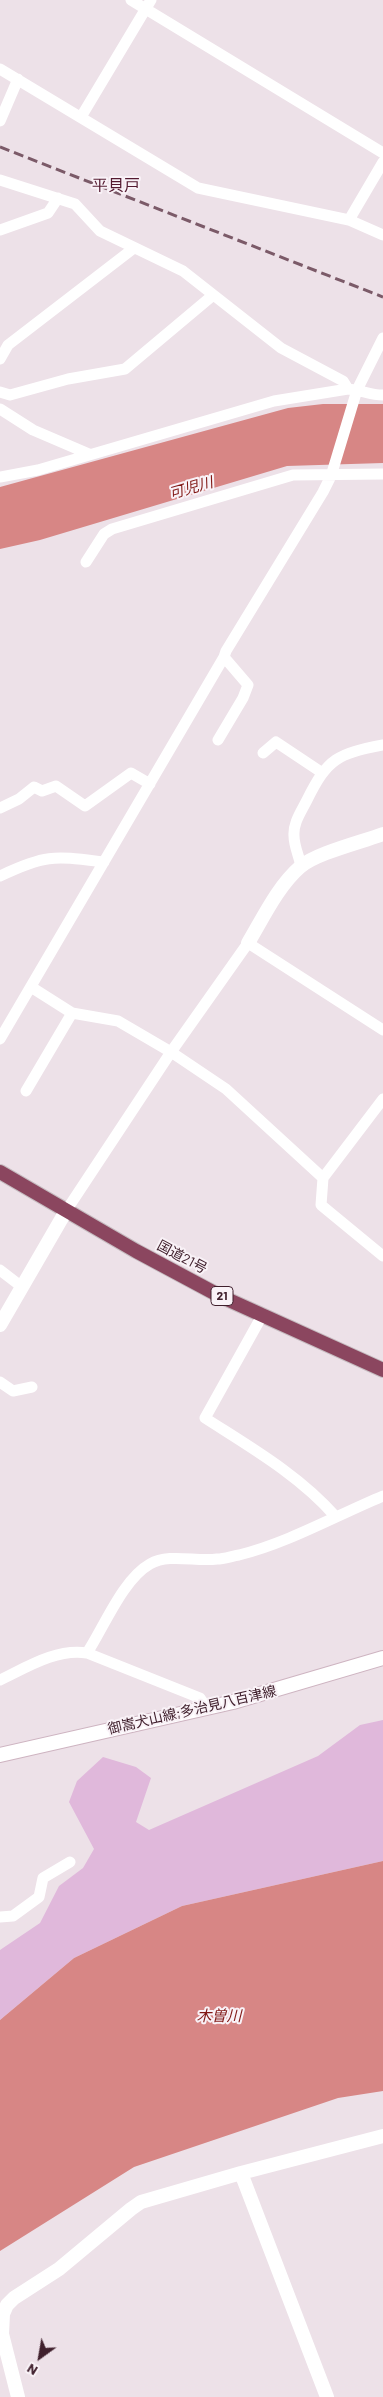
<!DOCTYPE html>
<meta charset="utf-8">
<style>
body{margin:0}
#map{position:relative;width:383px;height:2397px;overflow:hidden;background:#ede1e8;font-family:Barlow,sans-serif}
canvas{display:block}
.north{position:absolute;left:15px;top:2332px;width:50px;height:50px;-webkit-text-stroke:4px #f9f2f7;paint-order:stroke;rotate:212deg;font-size:14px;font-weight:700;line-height:20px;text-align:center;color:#40202d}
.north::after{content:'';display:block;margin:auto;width:18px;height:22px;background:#40202d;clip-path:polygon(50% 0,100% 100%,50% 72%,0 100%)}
</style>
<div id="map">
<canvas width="383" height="2397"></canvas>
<div class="north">N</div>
</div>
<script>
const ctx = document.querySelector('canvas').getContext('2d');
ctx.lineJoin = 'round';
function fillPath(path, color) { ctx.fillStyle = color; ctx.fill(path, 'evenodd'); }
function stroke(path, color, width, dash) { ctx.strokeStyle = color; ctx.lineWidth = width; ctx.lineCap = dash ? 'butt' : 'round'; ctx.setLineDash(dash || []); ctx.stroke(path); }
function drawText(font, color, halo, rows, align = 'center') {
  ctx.font = font + ' Barlow,"Noto Sans JP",sans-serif'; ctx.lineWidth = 4; ctx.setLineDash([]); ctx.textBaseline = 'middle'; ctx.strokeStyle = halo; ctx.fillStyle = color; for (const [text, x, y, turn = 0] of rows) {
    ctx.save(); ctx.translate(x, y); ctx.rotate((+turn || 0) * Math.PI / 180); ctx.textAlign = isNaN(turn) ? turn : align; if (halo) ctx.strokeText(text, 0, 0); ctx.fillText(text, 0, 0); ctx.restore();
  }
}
fillPath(new Path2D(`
 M383 1720V1861L182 1906 74 1958 0 2020V1950L40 1923 59 1886 83 1868 94 1849 69 1802 77 1781 103 1757 136 1767 151 1778 136 1822 149 1830 318 1756 360 1725Z`), '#e0b8db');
fillPath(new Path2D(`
 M323 404H383V463L287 466 40 540 0 549V487L288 408Z
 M383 1861V2091L338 2098 134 2167 0 2251V2020L74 1958 182 1906Z`), '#d78685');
const secondary = new Path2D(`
 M0 1755 233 1702 383 1658`);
const trunk = new Path2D(`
 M0 1172 136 1251 220 1296 383 1370`);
stroke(secondary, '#ceb4c1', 16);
stroke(trunk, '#c6bcc0', 16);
stroke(new Path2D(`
 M131 0 383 153
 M0 69 198 188 349 220 383 235
 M81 117 151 0
 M0 121 18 79
 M0 180 75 204 100 231 183 271 281 348 343 381 348 389
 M349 220 383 162
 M0 230 48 213 58 198
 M0 359 8 345 134 248
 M0 392 10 395 68 379 125 369 212 296
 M0 409 33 430 89 454
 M0 477 38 470 274 401 348 389C361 390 370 395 383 395
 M86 562 104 534 112 529 293 475 383 474
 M218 740 243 698 248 685 224 657
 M263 753 276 742 321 772
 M0 808 19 799 34 787 42 791 56 786 85 806 131 773 150 784
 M301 866C299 856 294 846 294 836 293 823 301 812 307 800 328 758 337 754 383 745
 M0 876C46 854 54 856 104 862
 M31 987 72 1013 118 1021 171 1052 226 1089 323 1178
 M0 1039 224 657 226 651 323 492 331 476 357 390 383 338
 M26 1091 72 1013
 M383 1099 323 1178 321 1205 383 1256
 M66 1211 171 1052 248 943 383 1030
 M0 1270 22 1287
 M263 1314 205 1418C250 1447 299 1475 335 1516
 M0 1382 13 1391 32 1387
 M87 1653 200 1698 206 1707
 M0 1680C27 1667 57 1648 87 1653 104 1627 123 1579 150 1564 169 1553 196 1562 217 1559 224 1559 232 1556 239 1555 288 1543 337 1515 383 1496
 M0 1917 13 1916 39 1897 43 1878 70 1862`), '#fff', 11);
stroke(new Path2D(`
 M248 943C263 918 278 886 300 867 316 853 362 842 383 834
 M0 1325 66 1211
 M241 2173 327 2397
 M18 2397 2 2334 3 2314 7 2305 14 2298 59 2269 131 2209 141 2202 241 2173 383 2136`), '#fff', 14);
stroke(secondary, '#fff', 14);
stroke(trunk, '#8b465f', 14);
stroke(new Path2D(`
 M0 147 383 297`), '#7b5a68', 3, [10, 5]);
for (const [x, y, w] of [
 [222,1296,22]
]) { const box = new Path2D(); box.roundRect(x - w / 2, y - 9.5, w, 19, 4); ctx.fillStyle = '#f9f2f7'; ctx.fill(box); stroke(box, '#40202d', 1); }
drawText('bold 12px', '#40202d', null, [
 ["21",222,1296]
]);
drawText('14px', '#40202d', '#f9f2f7', [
 ["国道21号",182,1257,28],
 ["御嵩犬山線;多治見八百津線",192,1710,-13]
]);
drawText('italic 15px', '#811815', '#f9f2f7', [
 ["可児川",191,488,-16],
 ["木曽川",219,2016]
]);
drawText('16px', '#541a30', '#f9f2f7', [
 ["平貝戸",116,186]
]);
</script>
